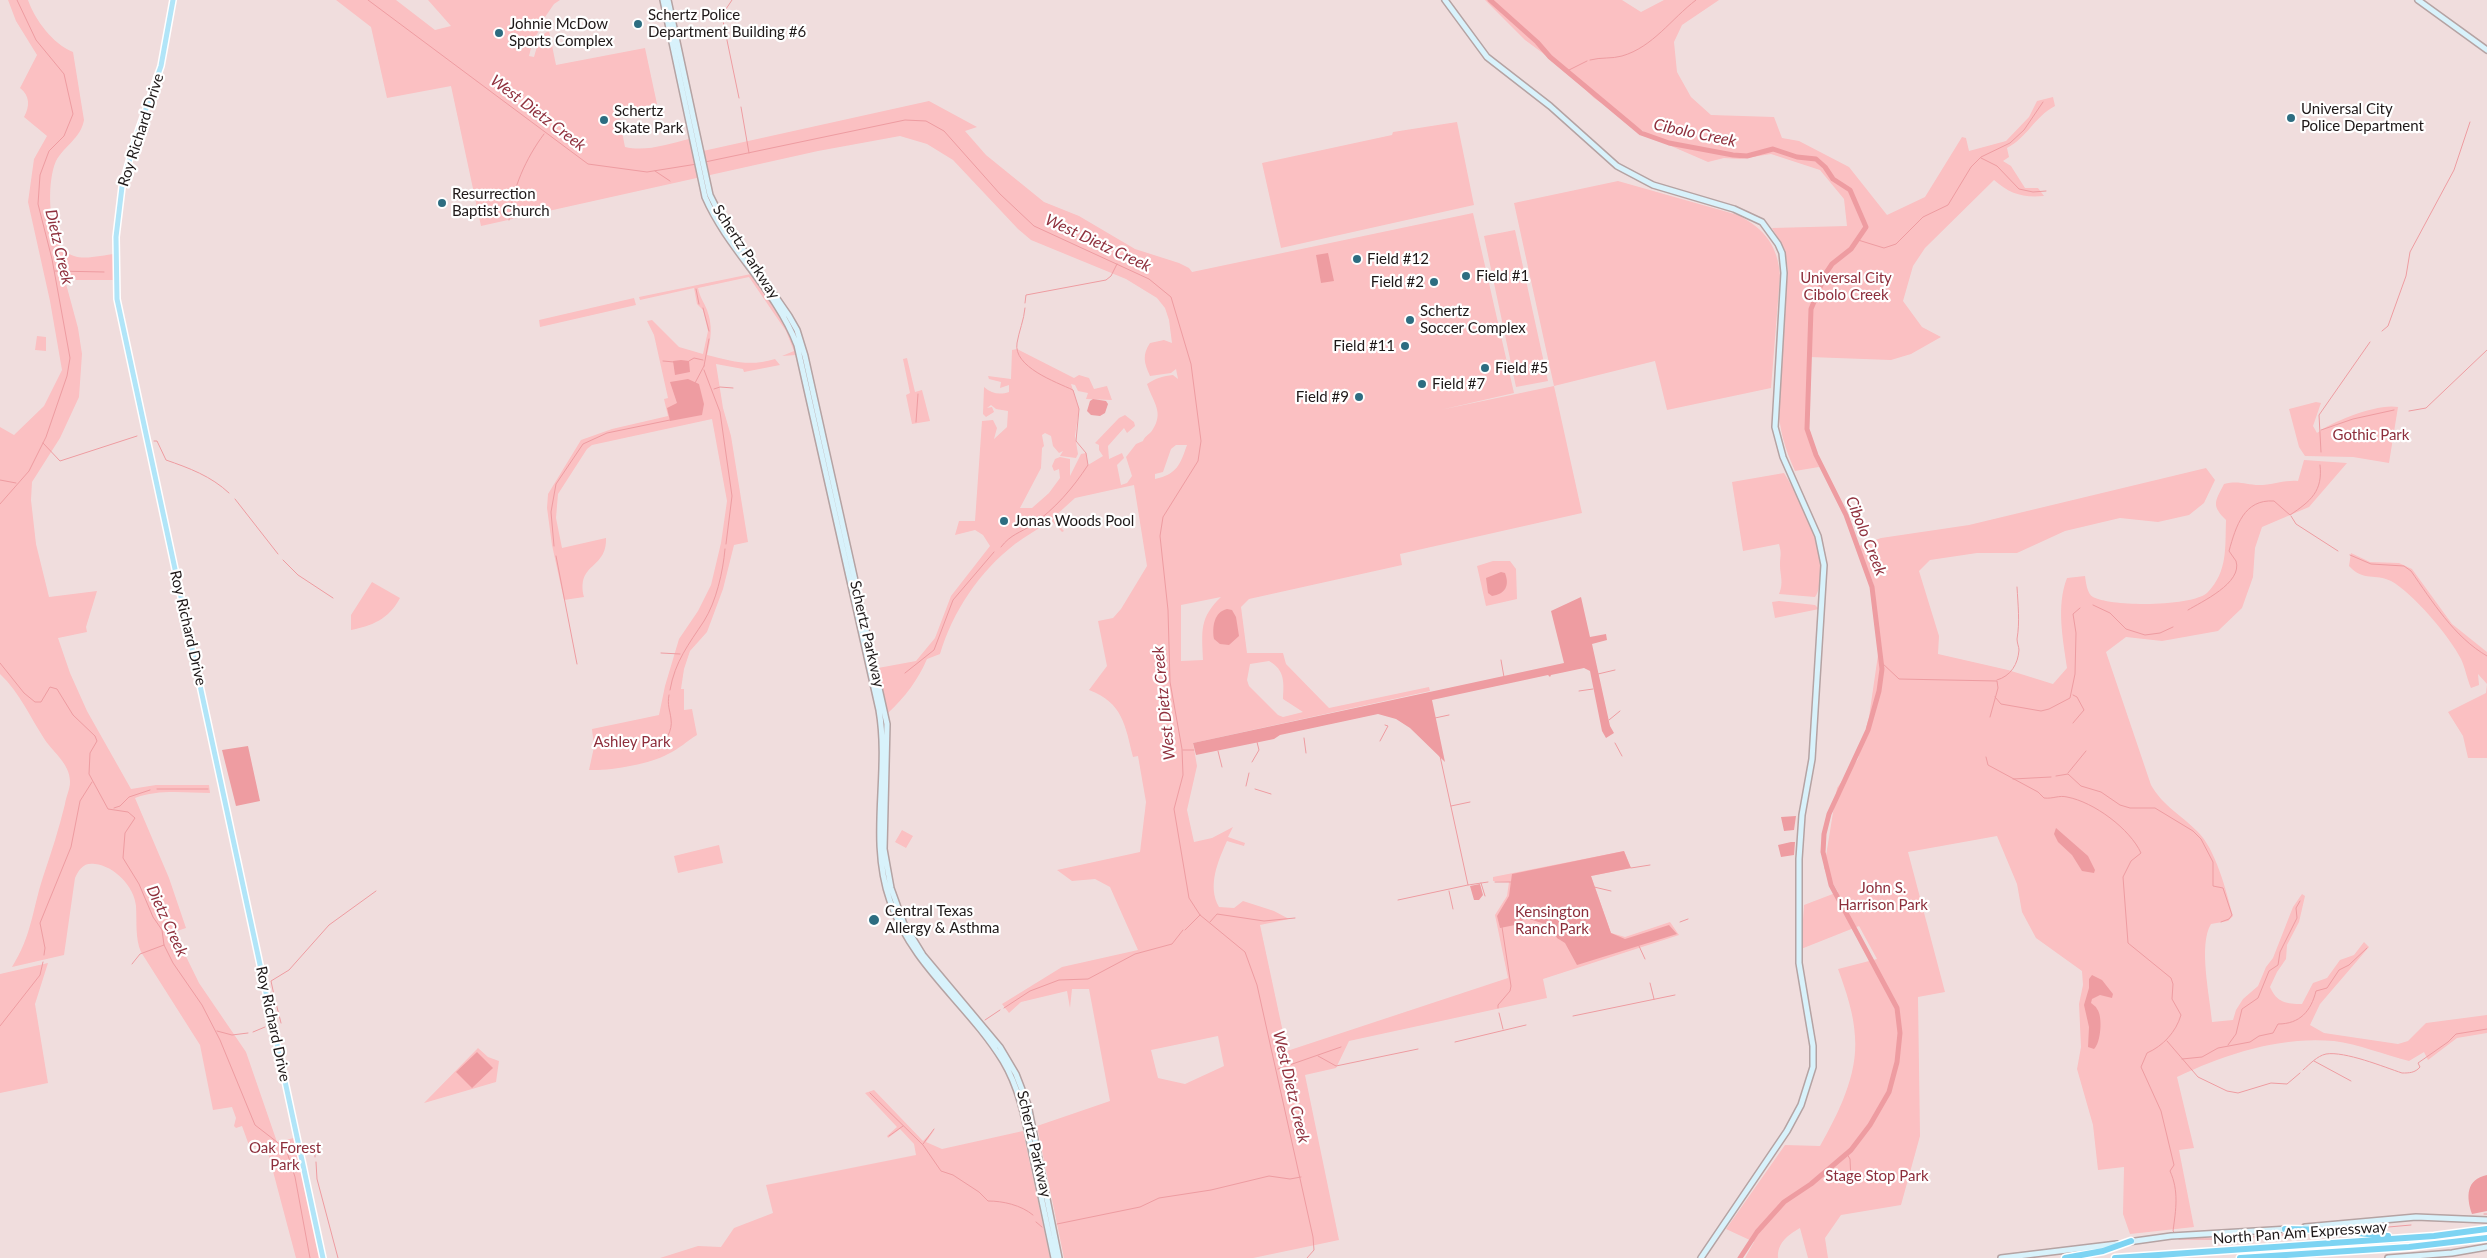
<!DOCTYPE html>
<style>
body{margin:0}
canvas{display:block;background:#f0dddd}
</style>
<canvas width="2487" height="1258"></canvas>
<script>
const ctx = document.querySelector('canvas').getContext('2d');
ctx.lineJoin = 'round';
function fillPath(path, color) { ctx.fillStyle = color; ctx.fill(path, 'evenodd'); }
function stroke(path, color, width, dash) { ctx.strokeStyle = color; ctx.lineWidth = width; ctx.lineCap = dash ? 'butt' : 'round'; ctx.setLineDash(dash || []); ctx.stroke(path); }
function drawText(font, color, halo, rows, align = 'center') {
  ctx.font = font + ' Lato,sans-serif'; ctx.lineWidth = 4.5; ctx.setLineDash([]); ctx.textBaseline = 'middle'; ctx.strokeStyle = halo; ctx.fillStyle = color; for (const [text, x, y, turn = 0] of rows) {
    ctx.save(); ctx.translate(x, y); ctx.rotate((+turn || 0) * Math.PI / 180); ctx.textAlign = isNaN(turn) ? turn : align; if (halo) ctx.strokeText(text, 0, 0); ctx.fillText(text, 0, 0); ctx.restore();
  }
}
fillPath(new Path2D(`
 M8 0H28C35 20 53 44 73 52L84 120C81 138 64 146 56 161 46 183 47 247 74 256 85 260 103 255 115 254V280H65L78 328 82 354 79 397 60 438 32 482 31 500 36 544 49 597 97 591 86 627 87 632 58 638 70 673 87 711 131 789 156 785H209L210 793C185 793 159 789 135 798L169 878 186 928 174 932 199 983 246 1052 277 1142 298 1137 323 1258H296L266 1145 250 1148 242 1126 236 1128 234 1126 236 1118 232 1107 213 1110 200 1045 141 952C135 938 137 922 136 906 134 886 114 866 95 864 84 862 79 869 75 878L64 955 12 967C32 935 32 911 43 877 51 853 59 829 65 804 66 797 70 789 70 782 70 764 54 753 45 740 30 717 20 693 0 674V427L14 435 44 406 62 370 50 301 28 202 34 159 47 136 24 117C30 106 30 96 20 88L37 55 16 21Z
 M336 0H396L435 30 451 26 428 0H560L554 4 543 20 545 22 533 40 529 56 534 57 538 43 545 33 549 31 556 65 645 48 657 104 624 110 625 116 619 117 625 147C646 152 668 144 689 139L691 147 703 151 929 101 977 127 965 131 986 155 1044 202 1079 216 1135 249 1179 263 1189 268 1192 272 1473 213 1514 393 1440 410 1554 386 1514 203 1618 181 1738 215C1765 229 1778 246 1780 276L1771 388 1667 410 1655 361 1554 386 1582 513 1400 554 1402 565 1249 599 1241 607 1247 653H1283L1286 664 1329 708 1429 687 1430 691 1193 743 1197 766 1187 810 1194 842 1212 838 1233 827 1228 837 1245 843 1244 846 1227 841C1218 861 1207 886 1219 907L1234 908 1243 901 1274 911 1289 919 1260 925 1287 1051 1508 978 1495 915 1507 896 1509 882 1493 881V877L1624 851 1631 868 1591 876 1611 933 1625 937 1670 922 1679 935 1543 979 1547 998 1349 1041 1336 1068 1305 1075 1339 1240 1253 1258H1064L1037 1126 1110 1101 1089 989H1072L1070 1008 1067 991 1021 1002 1009 1013 1002 1004 1062 967 1138 950 1110 887 1095 879 1072 881 1057 870 1140 852 1146 802 1138 756 1133 757C1125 725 1123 703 1089 690L1107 666 1098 621 1113 618 1121 609 1147 566 1134 485 1075 498 1053 518 1064 531 1062 532 1051 520C1039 529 1027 535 1015 544 979 572 953 611 940 654L927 659C918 680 905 697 888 713L878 668 916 661 935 638 951 596 990 546 983 535 975 530 955 535 959 521H975L982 421 993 420 997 428 994 439 1007 427 1008 411 996 409 991 405 987 408 992 407 994 412 986 417 983 414 984 387C992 394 1000 395 1009 392V385L1000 388 1001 382 989 379 988 376 1011 379 1012 350 1017 349 1074 378 1079 375 1089 378 1094 389 1107 386 1112 400 1086 399 1088 393 1078 391 1075 385 1071 384 1079 409 1075 436 1078 454 1076 458 1060 456 1063 451 1059 453 1053 446 1051 436 1045 433 1042 435 1044 446 1042 448 1041 468 1020 508H1032L1049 493 1060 478 1059 469 1054 471 1052 466 1055 459 1060 457 1070 459V476L1081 454 1086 453 1088 465 1103 456 1099 450V445L1095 443 1119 418 1125 415 1134 422 1135 426 1127 433 1124 428 1108 446 1109 459 1122 453 1124 458 1117 465 1121 485 1127 483 1132 476 1126 457 1136 444 1143 441C1145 435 1150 435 1153 429 1164 412 1153 402 1147 384 1156 378 1163 376 1173 375L1178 379 1176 369 1171 373 1150 376C1144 363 1142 355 1150 343L1164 340 1172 343 1169 320 1165 308 1157 298 1126 279 1031 240 1018 229 953 160 927 144 900 136 818 151 481 226 451 86 387 98 371 27ZM1176 445H1187C1180 465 1177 474 1155 479V474L1163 472 1171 449ZM1221 597C1199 618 1202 631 1203 660L1181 661V605ZM1269 661C1285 670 1284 682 1283 699L1303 712 1283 717 1278 715 1249 686 1247 680 1250 664ZM1218 1036 1224 1066 1185 1084 1158 1078 1151 1050Z
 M1485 0H1622L1641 12 1664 0H1719L1682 25 1674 42 1677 72 1691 97 1711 115 1774 117 1782 138 1799 141 1849 167 1887 215 1925 197 1962 137 1966 138 1969 151 2006 141 2029 117 2037 101 2053 97 2055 106C2034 117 2028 137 2007 148L2009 157 2003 161 2011 166 2025 188H2038L2044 196C2023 198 2010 194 1994 180L1925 248 1913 266 1903 301 1922 327 1941 337 1911 354 1891 360 1809 357C1805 402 1804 424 1819 467L1795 471C1785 449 1779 429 1778 404L1788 270 1785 250 1772 228 1847 226 1844 199 1820 170 1771 154 1740 159 1724 158 1708 162 1655 139 1594 98 1567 71 1525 40Z
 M1457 122 1474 205 1281 248 1262 163 1392 135 1393 132Z
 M1515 230 1548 381 1516 387 1484 236Z
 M751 274C768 299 789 324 796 355L782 356 794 351 786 331 749 277 698 288C700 298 704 302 707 310 713 326 711 339 707 355 733 361 748 367 775 359L780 365 744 372 743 369 716 364 723 408 731 436 748 542 734 545 723 589 707 632 690 651 684 669 681 689H684V710L692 709 697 735C687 741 679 749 668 754 650 764 610 771 589 770L594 747 592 729 659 715 665 686 679 639 698 611 711 585 721 543 727 501 712 419 592 445 587 449 558 494 556 518 562 548 606 538C607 570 576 562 584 597L564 600 552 545 547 508 548 494 581 440 612 429 668 416 664 399 668 398 654 335 647 321 652 320 679 347 703 354 708 331 703 310 697 304 694 288 640 300 639 297Z
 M634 298 636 305 540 327 539 320Z
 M37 336 46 337V351L35 350Z
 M907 358 915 392 922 390 930 421 912 424 906 395 910 393 903 359Z
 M2316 402 2321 403 2313 426 2317 433C2333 421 2378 403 2398 407L2389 463 2353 457 2305 456 2299 447 2289 409Z
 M2304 460 2347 463 2309 507 2262 527 2255 548 2253 577 2242 608 2218 631 2162 641 2126 637 2106 652 2151 785C2163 806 2180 814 2197 831 2216 849 2226 891 2233 916L2228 921 2211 924C2198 945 2210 997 2212 1022L2233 1020 2236 1010 2243 999 2258 986 2266 967 2273 958 2293 907 2302 894 2305 896 2299 922 2287 945 2286 959 2277 972 2270 987C2277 1003 2287 1004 2302 1004L2313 983 2327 978 2340 960 2354 955 2364 942 2369 947 2320 1004 2310 1025 2324 1033 2398 1044 2408 1041 2426 1023 2487 1015V1033L2457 1038 2428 1060 2424 1052 2409 1061C2385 1055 2358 1044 2334 1041 2280 1036 2225 1054 2177 1077L2194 1148 2179 1150 2194 1227 2130 1234 2123 1214 2124 1167 2098 1170 2093 1125 2077 1069 2081 1047 2079 1004 2083 985 2082 971 2036 938 2022 912 2017 884 1997 836 1908 852 1945 992 1918 997 1920 1136 1901 1205 1841 1215 1825 1238 1828 1258H1808L1800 1228C1788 1235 1777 1243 1778 1258H1745L1754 1242 1726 1229 1785 1145 1820 1146C1838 1114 1858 1075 1855 1037 1854 1014 1846 991 1838 969L1877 959 1859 926 1801 949 1804 905 1838 892 1824 868 1837 788 1858 759 1869 717 1880 641 1873 583 1859 546 1881 538 1969 525 2206 468 2215 480 2204 503 2189 515 2158 522 2120 518 2065 531 2017 553H1977L1930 560 1919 571 1939 636 1938 654 2008 670 2053 684 2067 668C2063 639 2056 606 2067 578L2085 576C2086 582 2087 594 2093 597 2111 607 2194 607 2208 592 2228 571 2225 547 2226 520 2211 505 2215 502 2224 484 2241 480 2247 486 2263 485 2275 484 2286 480 2298 481Z
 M1784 473C1797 492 1804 517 1816 536 1822 546 1823 588 1815 597L1779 594C1784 582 1780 576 1780 565 1780 555 1782 555 1779 544L1743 551 1732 482Z
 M2351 553 2370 562 2399 563 2412 569 2452 624 2487 652V758H2468L2463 736 2448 712 2486 693 2487 684 2478 674 2479 685 2471 688C2467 679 2465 667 2461 659 2450 637 2413 593 2391 581 2375 573 2364 582 2349 566Z
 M1493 561H1510L1516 569 1517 599 1486 606 1477 566Z
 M372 582 400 598C389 619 372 626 351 630V615Z
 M1779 601 1815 605 1819 609 1775 618 1772 602Z
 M902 830 913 836 906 848 895 842Z
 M719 845 723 863 678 873 674 856Z
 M48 963 35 1004 48 1083 0 1093V974Z
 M478 1048 488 1057 499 1061 496 1082 424 1103Z
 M874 1090 923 1141 935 1129 926 1142 942 1149 1023 1131 1050 1258H660L698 1246 721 1247 734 1228 773 1213 766 1185 916 1155 914 1144 900 1129 888 1138 887 1136 897 1127 865 1093Z`), '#fbc0c2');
fillPath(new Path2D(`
 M1328 253 1334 281 1321 283 1316 255Z
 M681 360 689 361 690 372 675 375 673 361Z
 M688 379 699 384 704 404 702 415 670 421 667 408 677 403 670 382Z
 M1093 399 1106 401 1108 404 1105 413 1100 416 1091 415 1087 411 1090 401Z
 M1501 572 1505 573C1510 586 1505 594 1492 596L1488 593 1486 578Z
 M1581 597 1590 637 1606 634 1607 640 1592 644 1610 726 1614 733 1606 738 1602 731 1590 671 1584 668 1551 675 1550 677 1548 675 1432 700 1445 762 1410 728 1396 719 1378 714 1280 735 1274 739 1196 755 1193 743 1564 663 1551 611Z
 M1227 609 1232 610 1236 617 1239 636 1229 645 1220 644 1214 639C1212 627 1214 612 1227 609Z
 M248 746 260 801 236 806 222 750Z
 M1796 816 1794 830 1784 831 1781 817Z
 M2056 828 2088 856 2095 870 2094 873 2082 871 2072 855 2058 842 2054 834Z
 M1791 842H1795L1794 855 1781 857 1778 845Z
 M1624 851 1631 868 1591 876 1611 933 1625 939 1669 925 1677 934 1577 965 1565 943 1557 938 1551 926 1526 918 1515 925 1500 928 1497 916 1509 896 1512 874Z
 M1480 884 1483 895 1479 900H1474L1470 886Z
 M2092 975 2102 980 2113 994 2112 998 2100 995 2092 999 2091 1003C2093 1005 2096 1006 2097 1009 2103 1016 2101 1043 2094 1049L2088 1047 2089 1027 2084 1005 2089 988V979Z
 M477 1052 493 1068 472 1088 456 1072Z
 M2487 1175V1211L2472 1214C2466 1197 2466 1179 2487 1175Z`), '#ee9ca1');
stroke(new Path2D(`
 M368 0 588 164 647 172 697 164
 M732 0 724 12 723 21 739 98
 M724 13 739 17
 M1590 60C1601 57 1612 59 1622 56 1653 47 1671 19 1696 0
 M1567 71 1587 61
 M741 107 749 153
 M1981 158 1997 166 2019 189 2033 192 2046 191
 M705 162 905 120 926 121 944 131 1000 194 1034 226 1149 279 1171 297 1191 364 1201 441 1198 461 1163 517 1160 536 1168 610 1170 682 1182 749 1183 775 1174 809 1189 898 1200 915 1245 952 1257 985 1313 1237 1314 1250 1307 1258
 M655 171 670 181
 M509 220C512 189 526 158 544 134
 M1858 240 1884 248 1896 244 1923 217 1948 205 1971 167 1981 157 2010 143 2024 130 2043 102
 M55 271 104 272
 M696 289 699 304
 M1025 303 1026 295 1106 280 1111 276 1117 264
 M703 308 709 331
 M2382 331 2388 326 2406 276 2410 252 2454 170 2470 122
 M663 361 674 362
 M689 361 694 358 703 360
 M704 366 709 339
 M704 370 720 412 732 496 726 544
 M695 383 704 366
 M714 389 720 387 733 388
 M2409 411 2426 408 2487 350
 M916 422 918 394
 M2321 430 2353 419 2394 410
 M154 441H157L166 460C189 468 211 476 229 493
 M43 443 60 461 137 436
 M2321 452 2319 415 2370 342
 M0 480 16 483
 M235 499 278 554
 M0 504 29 471 46 437 67 376 70 358 52 259 38 204 40 175 49 151 64 136 73 114 64 74 36 40 17 0
 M2291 516 2296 524 2338 551
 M554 546 551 512 556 484 583 444 607 433 670 420
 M1001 547C1011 534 1020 533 1032 525 1055 509 1073 488 1088 465L1086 453 1076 441 1079 409 1073 390C1056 382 1013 367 1017 343 1019 331 1024 320 1025 308
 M2350 555 2371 564 2404 566 2411 571C2432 601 2454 637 2487 656
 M556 556 577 664
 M283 560 298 575 333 598
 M2093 605 2110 613 2126 629 2145 635 2160 633 2173 627
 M2188 610C2201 602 2243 583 2236 561 2234 558 2231 554 2229 551 2236 526 2244 499 2274 501L2290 515C2311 501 2323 491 2320 465
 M661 653 680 654
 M1501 660 1504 677
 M1881 662 1899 679 1997 681 1998 688 1990 717
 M0 663 24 693 35 702H41L50 687 57 689 73 715 95 736 97 741 90 753 89 774 108 809 128 812 135 818 125 833 123 858 139 884 153 917 162 930 164 945 173 963 202 1005 220 1040 255 1125 286 1149 295 1177 310 1258
 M905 673 934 650 953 600 994 552
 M1598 674 1615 670
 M1997 680C2011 676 2018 664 2019 650 2019 647 2017 643 2017 639 2020 622 2018 605 2017 587
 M670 690C675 661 689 644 704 621 716 602 723 572 725 549
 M1579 691 1593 689
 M2073 695 2077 697 2084 710 2073 723
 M1995 697 2001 704 2041 711 2049 709 2070 698 2075 674 2076 633 2073 614 2080 608
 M1435 718 1449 715
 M1609 720 1620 711
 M1304 738 1306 753
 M1380 741 1388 726 1385 725
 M1615 743 1622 756
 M659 750C665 741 673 731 671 719 670 710 667 705 669 695
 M1183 750H1194
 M1218 751 1222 767
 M1440 756 1468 885 1488 882
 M1986 757 1988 765 2038 792 2044 798C2053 799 2059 795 2067 797 2094 802 2130 829 2141 853L2131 861 2123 877 2128 943 2171 978 2173 984 2172 999 2181 1015C2176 1032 2163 1046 2147 1053L2141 1067 2161 1111 2174 1165 2170 1171C2179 1191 2176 1209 2173 1231L2176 1234
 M1252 762 1259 750 1257 742
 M2068 773 2086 751
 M2056 776 2068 774 2081 786 2101 792 2120 805 2130 808H2155L2193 831 2201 839 2213 862V886L2223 888 2232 915 2229 919 2221 922
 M2013 779 2051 777
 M1246 786 1249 773
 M157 789H208
 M1255 789 1271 794
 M1451 806 1470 802
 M114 808 120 806 129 797 150 790
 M1631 868 1650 865
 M1495 882H1511
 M1481 883 1485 896
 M1594 887 1611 891
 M1449 891 1453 909
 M1398 900 1468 885
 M1210 922 1217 914 1264 921 1295 918
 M1680 922 1688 919
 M1185 930 1200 915
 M1639 946 1645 959
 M44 955 45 948 40 923 71 847 80 801 92 782
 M132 964 140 954 164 945
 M1650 983 1654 999
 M274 995 271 981 289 970 329 925 376 891
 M276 1003 281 1023
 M1004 1008 1030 991 1059 980 1088 979 1135 954 1172 944 1183 930
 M1498 1008V1005L1510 991 1511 986 1502 927
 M1499 1013 1503 1029
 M1573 1016 1675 995
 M985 1020 1000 1010
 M0 1026 40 975 43 962
 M217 1031 232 1035 248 1033
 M253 1032 265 1027
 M2167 1041 2198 1077 2227 1091 2238 1093 2271 1083 2287 1084 2300 1073
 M1455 1042 1526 1025
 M2228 1045 2236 1034 2242 1009 2258 998 2269 971 2278 965 2280 952 2297 918 2296 908 2300 901
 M1318 1056 1336 1066 1418 1049
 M2182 1059 2202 1057 2218 1048 2250 1042 2259 1036 2273 1033 2278 1024C2300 1024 2311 1011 2316 991L2327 988 2339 970 2349 965 2367 948
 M2314 1061 2351 1081
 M1278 1069 1341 1047
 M2303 1070C2310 1064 2317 1056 2326 1054 2345 1051 2384 1067 2402 1073 2409 1073 2415 1073 2420 1067L2418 1063 2448 1042 2456 1034 2487 1029
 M870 1093 923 1145 941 1171 953 1175 979 1192 988 1201C1003 1201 1021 1205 1033 1215
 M889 1136 903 1126
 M923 1144 934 1129
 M287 1149H294
 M309 1151 315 1154V1157
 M1847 1154 1850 1159 1851 1180
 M316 1162 317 1179 338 1258
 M2484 1214H2487
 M1036 1222 1042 1227
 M1057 1224 1140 1207 1159 1198 1211 1190 1269 1176 1290 1179 1301 1177
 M2355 1230 2411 1225
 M2179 1239H2222L2312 1233`), '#ee9ca1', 1);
stroke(new Path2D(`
 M1490 0 1537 42 1550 57 1641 133 1669 143 1733 155 1747 156 1773 149 1797 157 1816 159 1825 167 1833 179 1850 190 1866 227 1851 249 1832 264 1826 273 1811 309 1807 429 1816 455 1846 515 1872 587 1882 669 1879 691 1868 730 1829 814 1824 834 1823 852 1831 885 1897 1008 1900 1033 1897 1062 1889 1092 1870 1125 1851 1150 1811 1184 1784 1202 1757 1232 1740 1258`), '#ee9ca1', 5);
const secondary = new Path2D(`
 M663 0 705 197C728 250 776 290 797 345L879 710C890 774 868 838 890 901 912 966 968 1004 1003 1061 1021 1091 1026 1125 1033 1158 1040 1191 1047 1225 1054 1258
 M668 0 710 195 722 219 789 316 797 330 805 356 887 724 884 849 891 888 904 924 923 955 1000 1047 1016 1074 1028 1105 1059 1258
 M1445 0 1487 57 1550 106 1617 166 1653 185 1734 209 1762 222 1778 244 1782 253 1784 273 1775 427 1783 457 1818 536 1824 565 1812 759 1802 815 1799 859V963L1813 1046V1067L1801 1105 1787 1131 1701 1258
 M2418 0 2487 50
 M2305 1227 2416 1217 2487 1220
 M2128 1242 2171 1236 2289 1229
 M2001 1258 2117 1244
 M2388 1258 2452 1253 2487 1247`);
const primary = new Path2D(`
 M173 0 161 66 134 143 122 187 116 237 117 299 323 1258`);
const highway = new Path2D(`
 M2285 1229 2327 1230 2388 1236
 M2065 1258 2103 1251 2131 1241
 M2115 1258 2434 1236 2487 1229
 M2240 1258 2409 1247 2487 1238`);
stroke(secondary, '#b5a3a3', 8);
stroke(primary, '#fff', 8);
stroke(highway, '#fff', 9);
stroke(secondary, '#d8f2fb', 5);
stroke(primary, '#b1e5f8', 5);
stroke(highway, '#7dd4f3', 6);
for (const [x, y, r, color] of [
 [638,24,5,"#2d6d81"],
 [499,33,5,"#2d6d81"],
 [2291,118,5,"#2d6d81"],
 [604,120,5,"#2d6d81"],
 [442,203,5,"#2d6d81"],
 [1357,259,5,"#2d6d81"],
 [1466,276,5,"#2d6d81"],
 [1434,282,5,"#2d6d81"],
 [1410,320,5,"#2d6d81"],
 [1405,346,5,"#2d6d81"],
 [1485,368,5,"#2d6d81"],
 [1422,384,5,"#2d6d81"],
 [1359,397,5,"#2d6d81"],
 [1004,521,5,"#2d6d81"],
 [874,920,6,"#2d6d81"]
]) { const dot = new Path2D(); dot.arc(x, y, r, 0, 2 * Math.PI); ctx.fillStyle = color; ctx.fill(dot); stroke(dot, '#fff', 2); }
drawText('15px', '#1e1818', '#fff', [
 ["Schertz Police",648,15],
 ["Department Building #6",648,32],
 ["Johnie McDow",509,24],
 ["Sports Complex",509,41],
 ["Universal City",2301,109],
 ["Police Department",2301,126],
 ["Schertz",614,111],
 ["Skate Park",614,128],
 ["Resurrection",452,194],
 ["Baptist Church",452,211],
 ["Field #12",1367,259],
 ["Field #1",1476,276],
 ["Field #2",1424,282,"right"],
 ["Schertz",1420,311],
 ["Soccer Complex",1420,328],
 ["Field #11",1395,346,"right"],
 ["Field #5",1495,368],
 ["Field #7",1432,384],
 ["Field #9",1349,397,"right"],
 ["Jonas Woods Pool",1014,521],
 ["Central Texas",885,911],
 ["Allergy & Asthma",885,928]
], 'left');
drawText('15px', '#1e1818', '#fff', [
 ["Roy Richard Drive",141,130,-72],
 ["Schertz Parkway",746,252,57],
 ["Roy Richard Drive",188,628,77],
 ["Schertz Parkway",867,634,77],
 ["Roy Richard Drive",273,1024,78],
 ["Schertz Parkway",1034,1144,77],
 ["North Pan Am Expressway",2300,1233,-4]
]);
drawText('15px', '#8d2e3b', '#fff', [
 ["Universal City",1846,278],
 ["Cibolo Creek",1846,295],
 ["Gothic Park",2371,435],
 ["Ashley Park",632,742],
 ["John S.",1883,888],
 ["Harrison Park",1883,905],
 ["Kensington",1552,912],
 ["Ranch Park",1552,929],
 ["Oak Forest",285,1148],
 ["Park",285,1165],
 ["Stage Stop Park",1877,1176]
]);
drawText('italic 16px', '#8f303d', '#fff', [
 ["West Dietz Creek",538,113,37],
 ["Cibolo Creek",1695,133,12],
 ["West Dietz Creek",1098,243,25],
 ["Dietz Creek",59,247,77],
 ["Cibolo Creek",1866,536,68],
 ["West Dietz Creek",1164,703,-96],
 ["Dietz Creek",167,921,65],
 ["West Dietz Creek",1291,1087,77]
]);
</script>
